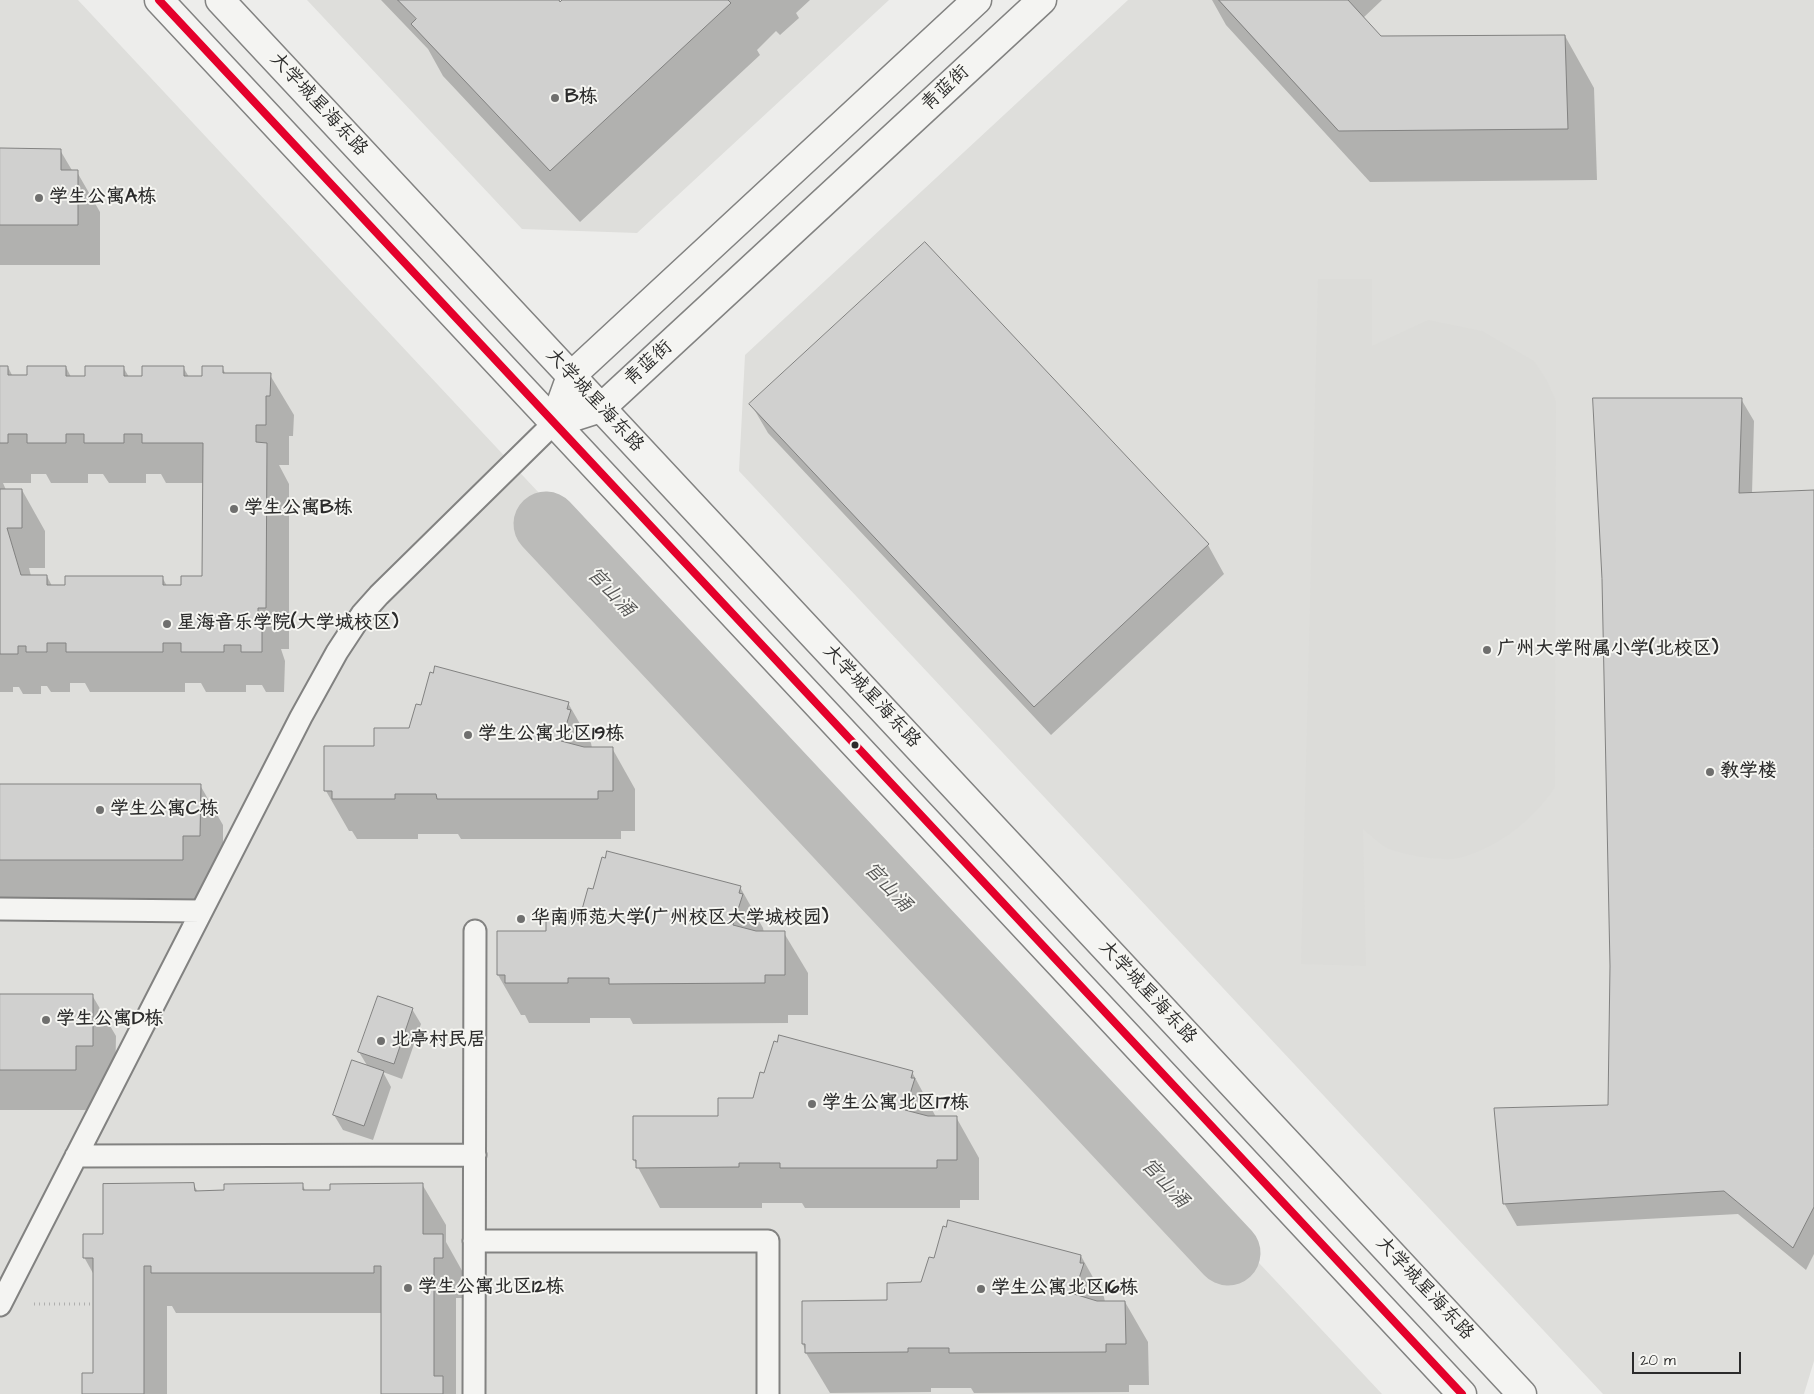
<!DOCTYPE html>
<meta charset="utf-8">
<style>
body{margin:0}
#map{position:relative;width:1814px;height:1394px;overflow:hidden;background:#ededeb;font-family:"Architects Daughter",sans-serif}
canvas{display:block}
.scale{position:absolute;left:1632px;top:1352px;width:109px;height:22px;box-sizing:border-box;border:2px solid #2b2b2b;border-top:0;padding-left:6px;font-size:15px;line-height:18px;white-space:nowrap;color:#2b2b2b;-webkit-text-stroke:4px #f6f6f2;paint-order:stroke}
</style>
<div id="map">
<canvas width="1814" height="1394"></canvas>
<div class="scale">20 m</div>
</div>
<script>
const ctx = document.querySelector('canvas').getContext('2d');
ctx.lineJoin = 'round';
function fillPath(path, color) { ctx.fillStyle = color; ctx.fill(path, 'evenodd'); }
function stroke(path, color, width, dash) { ctx.strokeStyle = color; ctx.lineWidth = width; ctx.lineCap = dash ? 'butt' : 'round'; ctx.setLineDash(dash || []); ctx.stroke(path); }
function drawText(font, color, halo, rows, align = 'center') {
  ctx.font = font + ' "Architects Daughter","LXGW WenKai TC",sans-serif'; ctx.lineWidth = 4; ctx.setLineDash([]); ctx.textBaseline = 'middle'; ctx.strokeStyle = halo; ctx.fillStyle = color; for (const [text, x, y, turn = 0] of rows) {
    ctx.save(); ctx.translate(x, y); ctx.rotate((+turn || 0) * Math.PI / 180); ctx.textAlign = isNaN(turn) ? turn : align; if (halo) ctx.strokeText(text, 0, 0); ctx.fillText(text, 0, 0); ctx.restore();
  }
}
fillPath(new Path2D(`
 M0 0H78L554 509 531 531 1221 1268 1244 1247 1382 1394H0Z
 M307 0H889L637 233 522 229Z
 M1128 0H1814V1361L1804 1394H1603L739 471 745 355Z`), '#dededb');
fillPath(new Path2D(`
 M1318 279H1372V346L1428 320 1482 331 1534 361 1547 381 1556 401 1555 787C1533 820 1498 848 1459 858 1444 862 1402 855 1387 848 1379 844 1371 835 1363 829L1366 966 1301 964Z`), '#dcdcd9');
fillPath(new Path2D(`
 M381 0H557L560 4 564 0H810L796 13 799 18 780 35 776 31 757 50 760 55 580 222 443 76 428 49Z
 M1212 0H1382L1363 18 1381 37 1565 36 1594 88 1597 180 1370 182 1226 25Z
 M0 150H60L73 172H77L100 212V265H0Z
 M0 367H8L13 377H28L66 367 71 377H86L123 367 129 377H143L183 367 189 377H203L222 367 226 375H270L294 415 293 436H289V465H279L289 484V649H281L285 661 284 692H266L262 685H246V692H206L201 683H185V692H90L85 683H70V692H51L47 686H41V694H23L19 687H13V692H0ZM31 474H46L51 483H88V474H103L109 483H146V474H161L166 483H204V577L182 586H167L162 577 52 586 47 576H31L29 568H45V531L22 490H6L3 483H31Z
 M1741 399 1754 421 1752 494 1814 492V1254L1806 1270 1738 1214 1517 1226 1504 1203 1609 1107Z
 M751 404 1208 545 1224 574 1051 735 768 433Z
 M568 703 591 743 592 748H612L635 789V831H621V839H461L458 834H418V839H357L352 831H349L326 791 375 748 410 730 422 706Z
 M0 785H200L223 825V876H206V900L0 901Z
 M740 887 763 928 764 933H784L808 973V1015H788V1023L633 1024 630 1018H590V1023H529L525 1015H521L498 975 548 932 582 914Z
 M0 995H92L116 1036 115 1086H99V1110H0Z
 M412 1009 421 1024 402 1079 383 1072 391 1087 373 1140 343 1130 334 1115 368 1067 359 1052Z
 M912 1072 936 1117H956L979 1158V1200H960V1208H805L802 1203H762V1208H660L634 1160 754 1099Z
 M193 1184 198 1192 302 1184 306 1192 422 1184 446 1225V1242L465 1276V1298H456V1394H383V1313H176L172 1306H167V1394H84L94 1375V1275L84 1257 104 1235Z
 M1081 1256 1104 1297 1105 1302H1125L1148 1342 1149 1385H1129V1392L974 1393 971 1388H931V1392L830 1393 806 1353 803 1344V1302L888 1301 922 1284Z`), '#0003');
stroke(new Path2D(`
 M546 524 1228 1253`), '#bbbbb9', 65);
const building = new Path2D(`
 M398 0H559L560 2 562 0H728L731 3 550 171 411 24 416 19Z
 M1219 0H1348L1381 36 1565 35 1568 129 1339 131Z
 M0 148 61 149V170H78V225H0Z
 M925 242 1209 544 1034 707 749 404Z
 M0 366H8V375H27V366H66V376H85V366H124V376H142V366H184V376H202V366H223V373H271L270 396H266V425H256V442L267 443 266 608H258V619H262V652H241V645H224V652H181V643H163V652H66V643H47V652H26V646H18V654H0V489H22V528H7L21 575H47V585H65V576H163V585H181V576H202L203 443H142V434H124V443H84V434H66V443H27V434H8V443H0Z
 M1593 398H1742L1739 493 1814 490V1207L1793 1248 1724 1191 1503 1204 1494 1108 1608 1105 1610 966 1602 579Z
 M435 666 569 702 567 709 571 710 561 741 584 747H613V791H598V799H437L436 794H395V799H332V791H324V746H374V728H409L416 704 421 705 430 672 433 673Z
 M0 784H201L200 836H183V860H0Z
 M607 851 741 886 739 893 743 894 733 925 756 931H785V975H765V983L609 984V978H568V983H505V975H497V931H546V913H581L588 888 593 889 602 857 605 858Z
 M0 994H93V1046H76V1070H0Z
 M378 996 413 1008 394 1064 358 1052Z
 M779 1035 913 1071 911 1078H915L905 1110 928 1116H957V1160H937V1168H780V1163H739V1167L636 1168V1160H633V1116H718V1098H753L760 1072 764 1073 774 1041 777 1042Z
 M352 1060 384 1071 364 1126 333 1115Z
 M194 1183 195 1191 224 1190V1184L303 1183V1190H330V1184L423 1183V1234H443V1258H434V1376H443V1394H381V1266H374V1273H151V1266H144V1394H82V1373H93V1258H83V1234H103V1184Z
 M948 1220 1081 1255 1080 1263H1084L1074 1294 1097 1301H1125L1126 1344H1106V1352L949 1353V1348H908V1352L805 1353V1344H802V1301L887 1300V1283L921 1282 929 1257 934 1258 943 1226 946 1227Z`);
fillPath(building, '#d0d0cf');
stroke(building, '#828281', 1);
const lane = new Path2D(`
 M0 909 201 911
 M76 1156 475 1155
 M474 1241H768V1394
 M0 1305 301 717 337 652 362 614 379 595 554 423
 M474 1394 475 931`);
const secondary = new Path2D(`
 M159 0 1462 1394
 M220 0 1522 1394
 M554 423 601 408 1042 0
 M554 423 571 376 977 0`);
stroke(lane, '#828281', 25);
stroke(secondary, '#828281', 31);
stroke(new Path2D(`
 M34 1304H93`), '#afafae', 3, [1, 4]);
stroke(lane, '#f4f4f2', 21);
stroke(secondary, '#f4f4f2', 28);
stroke(new Path2D(`
 M159 0 1462 1394`), '#e4002b', 8);
for (const [x, y, r, color] of [
 [555,98,5,"#6f6f6e"],
 [39,198,5,"#6f6f6e"],
 [234,509,5,"#6f6f6e"],
 [167,624,5,"#6f6f6e"],
 [1487,650,5,"#6f6f6e"],
 [468,735,5,"#6f6f6e"],
 [855,745,4.5,"#2b2b2b"],
 [1710,772,5,"#6f6f6e"],
 [100,810,5,"#6f6f6e"],
 [521,919,5,"#6f6f6e"],
 [46,1020,5,"#6f6f6e"],
 [381,1041,5,"#6f6f6e"],
 [812,1104,5,"#6f6f6e"],
 [408,1288,5,"#6f6f6e"],
 [981,1289,5,"#6f6f6e"]
]) { const dot = new Path2D(); dot.arc(x, y, r, 0, 2 * Math.PI); ctx.fillStyle = color; ctx.fill(dot); stroke(dot, '#f6f6f2', 2); }
drawText('19px', '#2b2b2b', '#f6f6f2', [
 ["青蓝街",946,89,-43],
 ["大学城星海东路",318,105,47],
 ["青蓝街",649,364,-42],
 ["大学城星海东路",594,401,47],
 ["大学城星海东路",871,697,47],
 ["大学城星海东路",1147,993,47],
 ["大学城星海东路",1424,1289,47]
]);
drawText('bold 19px', '#2b2b2b', '#f6f6f2', [
 ["B栋",565,98],
 ["学生公寓A栋",49,198],
 ["学生公寓B栋",244,509],
 ["星海音乐学院(大学城校区)",177,624],
 ["广州大学附属小学(北校区)",1497,650],
 ["学生公寓北区19栋",478,735],
 ["教学楼",1720,772],
 ["学生公寓C栋",110,810],
 ["华南师范大学(广州校区大学城校园)",531,919],
 ["学生公寓D栋",56,1020],
 ["北亭村民居",391,1041],
 ["学生公寓北区17栋",822,1104],
 ["学生公寓北区12栋",418,1288],
 ["学生公寓北区16栋",991,1289]
], 'left');
drawText('italic 20px', '#565655', '#f6f6f2', [
 ["官山涌",610,593,47],
 ["官山涌",887,888,47],
 ["官山涌",1164,1184,47]
]);
</script>
